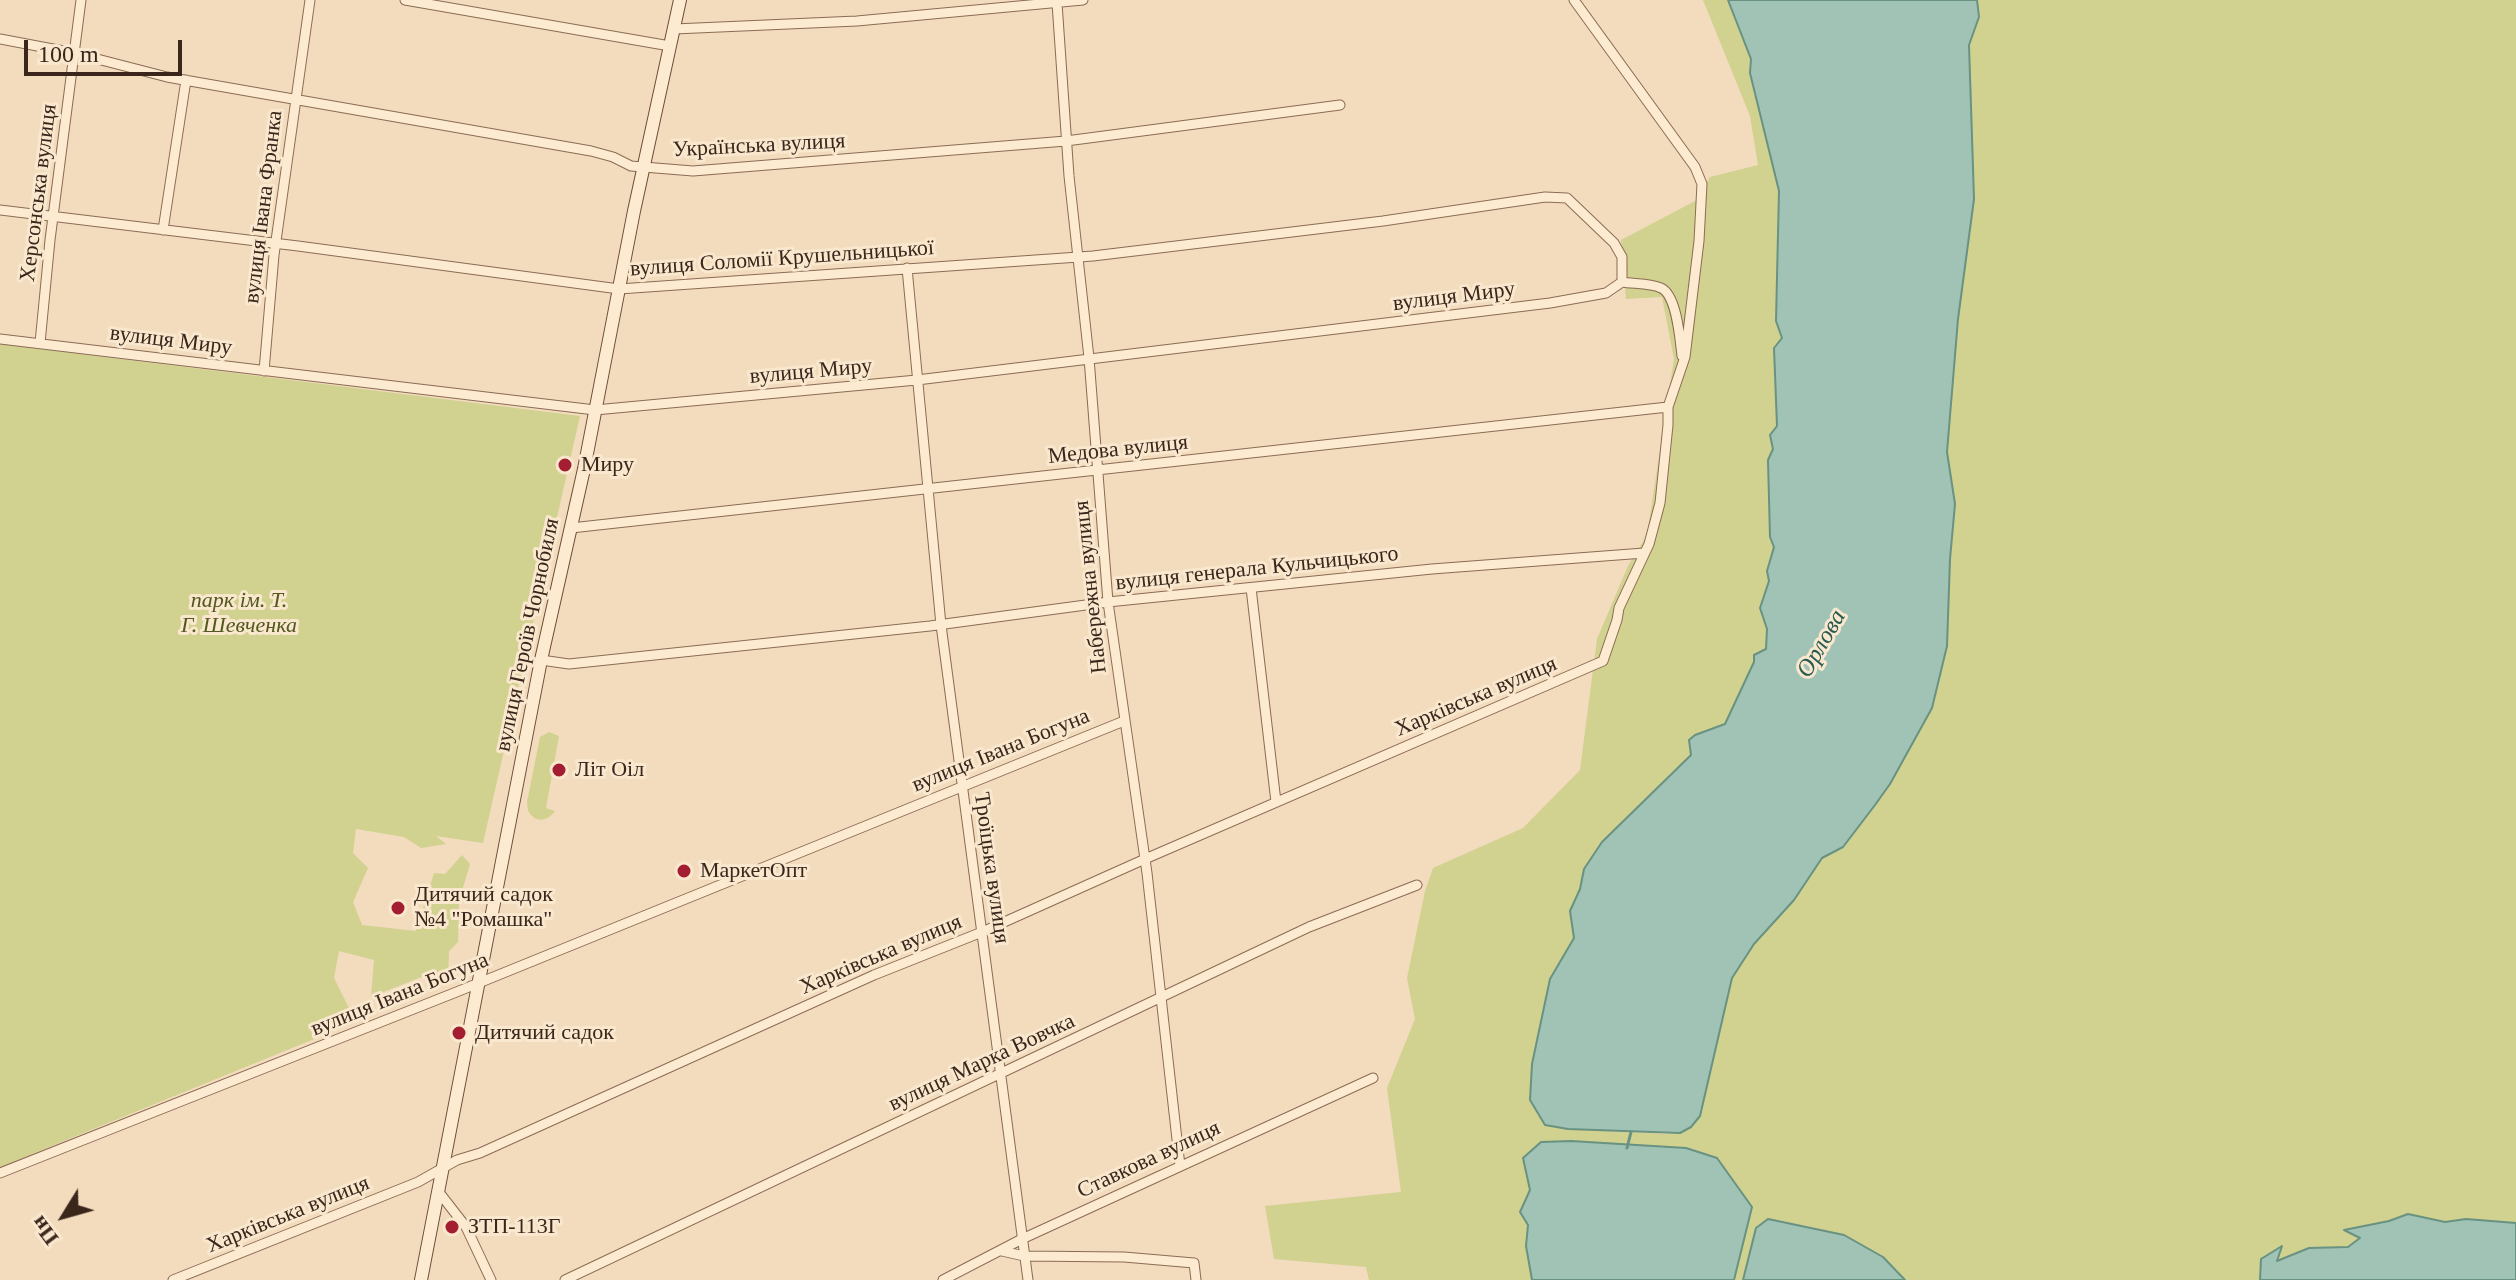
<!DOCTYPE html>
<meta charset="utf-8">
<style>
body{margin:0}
#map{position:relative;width:2516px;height:1280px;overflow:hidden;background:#f2dcbd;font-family:Georgia,serif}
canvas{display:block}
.north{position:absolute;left:24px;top:1176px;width:80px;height:80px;-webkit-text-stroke:6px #f9e7ce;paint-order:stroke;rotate:233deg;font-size:22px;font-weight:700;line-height:32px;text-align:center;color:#3a261b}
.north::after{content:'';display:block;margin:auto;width:28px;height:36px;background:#3a261b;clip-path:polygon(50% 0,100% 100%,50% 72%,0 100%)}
.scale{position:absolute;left:24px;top:40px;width:158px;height:36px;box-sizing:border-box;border:4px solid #3a261b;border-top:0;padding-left:10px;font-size:24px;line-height:28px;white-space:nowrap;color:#3a261b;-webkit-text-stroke:6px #f9e7ce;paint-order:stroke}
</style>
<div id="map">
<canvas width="2516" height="1280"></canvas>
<div class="north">Пн</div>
<div class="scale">100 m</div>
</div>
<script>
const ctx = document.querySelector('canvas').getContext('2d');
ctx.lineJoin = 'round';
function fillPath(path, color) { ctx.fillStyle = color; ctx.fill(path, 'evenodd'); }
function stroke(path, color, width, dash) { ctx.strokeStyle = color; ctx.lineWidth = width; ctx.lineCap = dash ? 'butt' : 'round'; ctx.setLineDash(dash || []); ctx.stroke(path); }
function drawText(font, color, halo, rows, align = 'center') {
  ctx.font = font + ' Georgia,serif'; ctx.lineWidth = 6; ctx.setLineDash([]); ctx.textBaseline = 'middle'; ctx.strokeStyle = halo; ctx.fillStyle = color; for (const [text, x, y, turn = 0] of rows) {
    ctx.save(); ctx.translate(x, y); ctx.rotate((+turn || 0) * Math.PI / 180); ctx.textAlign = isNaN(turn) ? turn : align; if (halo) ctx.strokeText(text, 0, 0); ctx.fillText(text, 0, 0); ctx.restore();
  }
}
fillPath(new Path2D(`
 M1703 0H1728L1751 59 1750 73 1779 191 1776 321 1783 338 1774 349C1775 384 1784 427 1768 460L1770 537 1774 547 1767 570 1769 581 1760 608 1767 629 1766 649 1754 655 1755 662 1725 724 1695 735 1691 754 1584 869 1580 889 1570 911 1574 938 1550 979 1544 1013 1568 1129 1668 1134C1683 1132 1690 1128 1700 1116L1732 978 1754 944 1794 900 1822 858 1843 847 1875 805 1890 784 1932 708 1947 646 1950 559 1955 504 1947 452 1958 319 1974 199 1969 45 1979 17 1977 0H2516V1223L2466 1219 2445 1222 2408 1214 2389 1221 2345 1230 2360 1238 2348 1247 2309 1248 2276 1262 2282 1247 2261 1259 2260 1280H1905L1756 1228 1743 1280H1734L1751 1207 1717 1158 1686 1148 1571 1141 1523 1158 1530 1190 1520 1212 1528 1225 1526 1246 1532 1280H1369L1366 1267 1274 1259 1265 1206 1401 1192 1387 1088 1415 1019 1407 978 1425 891 1433 868 1523 828 1580 770 1597 639 1628 566 1647 535 1674 359 1662 297 1626 299 1621 240 1695 201 1710 177 1758 165 1750 116Z
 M0 344 580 416 483 843 436 836 446 844 421 848 404 837 356 829 353 853 368 868 353 902 362 925 416 931 434 873 445 874 462 855 470 864 459 901 458 942 449 951 448 980 424 976 371 997 374 960 339 951 334 978 356 1022 0 1167Z
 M549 732 559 736 546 808 555 811C547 822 535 823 528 811L527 802 540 737Z`), '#d1d190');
const water = new Path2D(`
 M1728 0H1977L1979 17 1969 45 1974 199 1958 319 1947 452 1955 504 1950 559 1947 646 1932 708 1890 784 1875 805 1843 847 1822 858 1794 900 1754 944 1732 978 1700 1116 1691 1127 1680 1133 1568 1129 1545 1125 1530 1100 1532 1064 1550 979 1574 938 1570 911 1580 889 1584 869 1602 842 1691 755 1689 740 1695 735 1725 724 1754 662V655L1766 649 1767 629 1760 608 1769 581 1767 571 1774 547 1770 537 1768 460 1773 449 1770 435 1777 426 1774 348 1782 338 1776 321 1779 191 1750 73 1751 59Z
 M1571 1141 1686 1148 1717 1158 1752 1207 1734 1280H1532L1526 1246 1528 1225 1520 1212 1530 1190 1523 1158 1541 1142Z
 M2408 1214 2445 1222 2466 1219 2516 1223V1280H2260L2261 1259 2282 1246 2277 1261 2309 1248 2348 1247 2360 1238 2344 1230 2389 1221Z
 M1768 1219 1844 1235 1883 1257 1905 1280H1743L1756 1228Z`);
fillPath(water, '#a1c3b5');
stroke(water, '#689282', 2);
stroke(new Path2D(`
 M1627 1148 1631 1132`), '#689282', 3);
const street = new Path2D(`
 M405 0 670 46
 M1057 3 1069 176 1089 358 1108 602 1147 873 1180 1166
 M674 29 857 21 1083 0
 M0 39 74 53 167 77 591 151 613 157 631 166 693 171 1066 141 1340 105
 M0 210 298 246 619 289 1093 256 1383 221 1545 197 1567 198 1614 243 1622 257V282
 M163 230 186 80
 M907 268 941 625 1028 1280
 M1622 282C1633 284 1651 283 1661 288 1677 295 1680 340 1682 356
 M0 339 595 410 917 380 1550 303 1606 293 1622 282
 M40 343 50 240 81 0
 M264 371 274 255 310 0
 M571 528 1668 407
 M1251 588 1276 802
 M541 660 569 664 930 626 1108 602 1432 569 1644 553
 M0 1173 459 991 1124 721
 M438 1191 466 1227 491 1280
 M1002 1251 1024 1256 1124 1257 1194 1263 1196 1280
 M173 1280 418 1182 457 1160 480 1153 874 975 982 932 1145 859 1603 661 1617 620 1619 608 1649 544 1660 503 1668 425V407L1685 357 1699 241 1702 184 1695 167 1574 0
 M565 1280 1309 927 1417 885
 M943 1280 1022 1239 1373 1078`);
const secondary = new Path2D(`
 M421 1280 541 660 584 469 634 211 680 0`);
stroke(street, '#8c6b54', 11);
stroke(secondary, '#6e4c38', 14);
stroke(street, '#fcead1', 9);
stroke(secondary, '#fcead1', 12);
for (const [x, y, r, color] of [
 [565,465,8,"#a21e30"],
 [559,770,8,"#a21e30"],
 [684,871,8,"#a21e30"],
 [398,908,8,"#a21e30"],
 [459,1033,8,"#a21e30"],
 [452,1227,8,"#a21e30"]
]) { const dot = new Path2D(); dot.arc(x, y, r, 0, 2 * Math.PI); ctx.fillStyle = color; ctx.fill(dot); stroke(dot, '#f9e7ce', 3); }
drawText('22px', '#3a261b', '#f9e7ce', [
 ["Українська вулиця",759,146,-3],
 ["Херсонська вулиця",39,193,-83],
 ["вулиця Івана Франка",264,207,-83],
 ["вулиця Соломії Крушельницької",782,259,-4],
 ["вулиця Миру",1454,297,-7],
 ["вулиця Миру",171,341,7],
 ["вулиця Миру",811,372,-5],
 ["Медова вулиця",1118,450,-6],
 ["вулиця генерала Кульчицького",1257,569,-6],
 ["Набережна вулиця",1091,587,-96],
 ["вулиця Героїв Чорнобиля",528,635,-78],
 ["Харківська вулиця",1476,697,-23],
 ["вулиця Івана Богуна",1001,751,-22],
 ["Троїцька вулиця",991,868,82],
 ["Харківська вулиця",881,955,-23],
 ["вулиця Івана Богуна",400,995,-22],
 ["вулиця Марка Вовчка",982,1063,-25],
 ["Ставкова вулиця",1149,1160,-25],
 ["Харківська вулиця",288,1215,-22]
]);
drawText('22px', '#3a261b', '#f9e7ce', [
 ["Миру",581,465],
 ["Літ Оіл",575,770],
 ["МаркетОпт",700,871],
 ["Дитячий садок",414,895],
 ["№4 \"Ромашка\"",414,920],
 ["Дитячий садок",475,1033],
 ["ЗТП-113Г",468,1227]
], 'left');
drawText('italic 22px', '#51591f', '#f9e7ce', [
 ["парк ім. Т.",239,601],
 ["Г. Шевченка",239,626]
]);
drawText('italic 24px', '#285b52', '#f9e7ce', [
 ["Орлова",1822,644,-60]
]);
</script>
